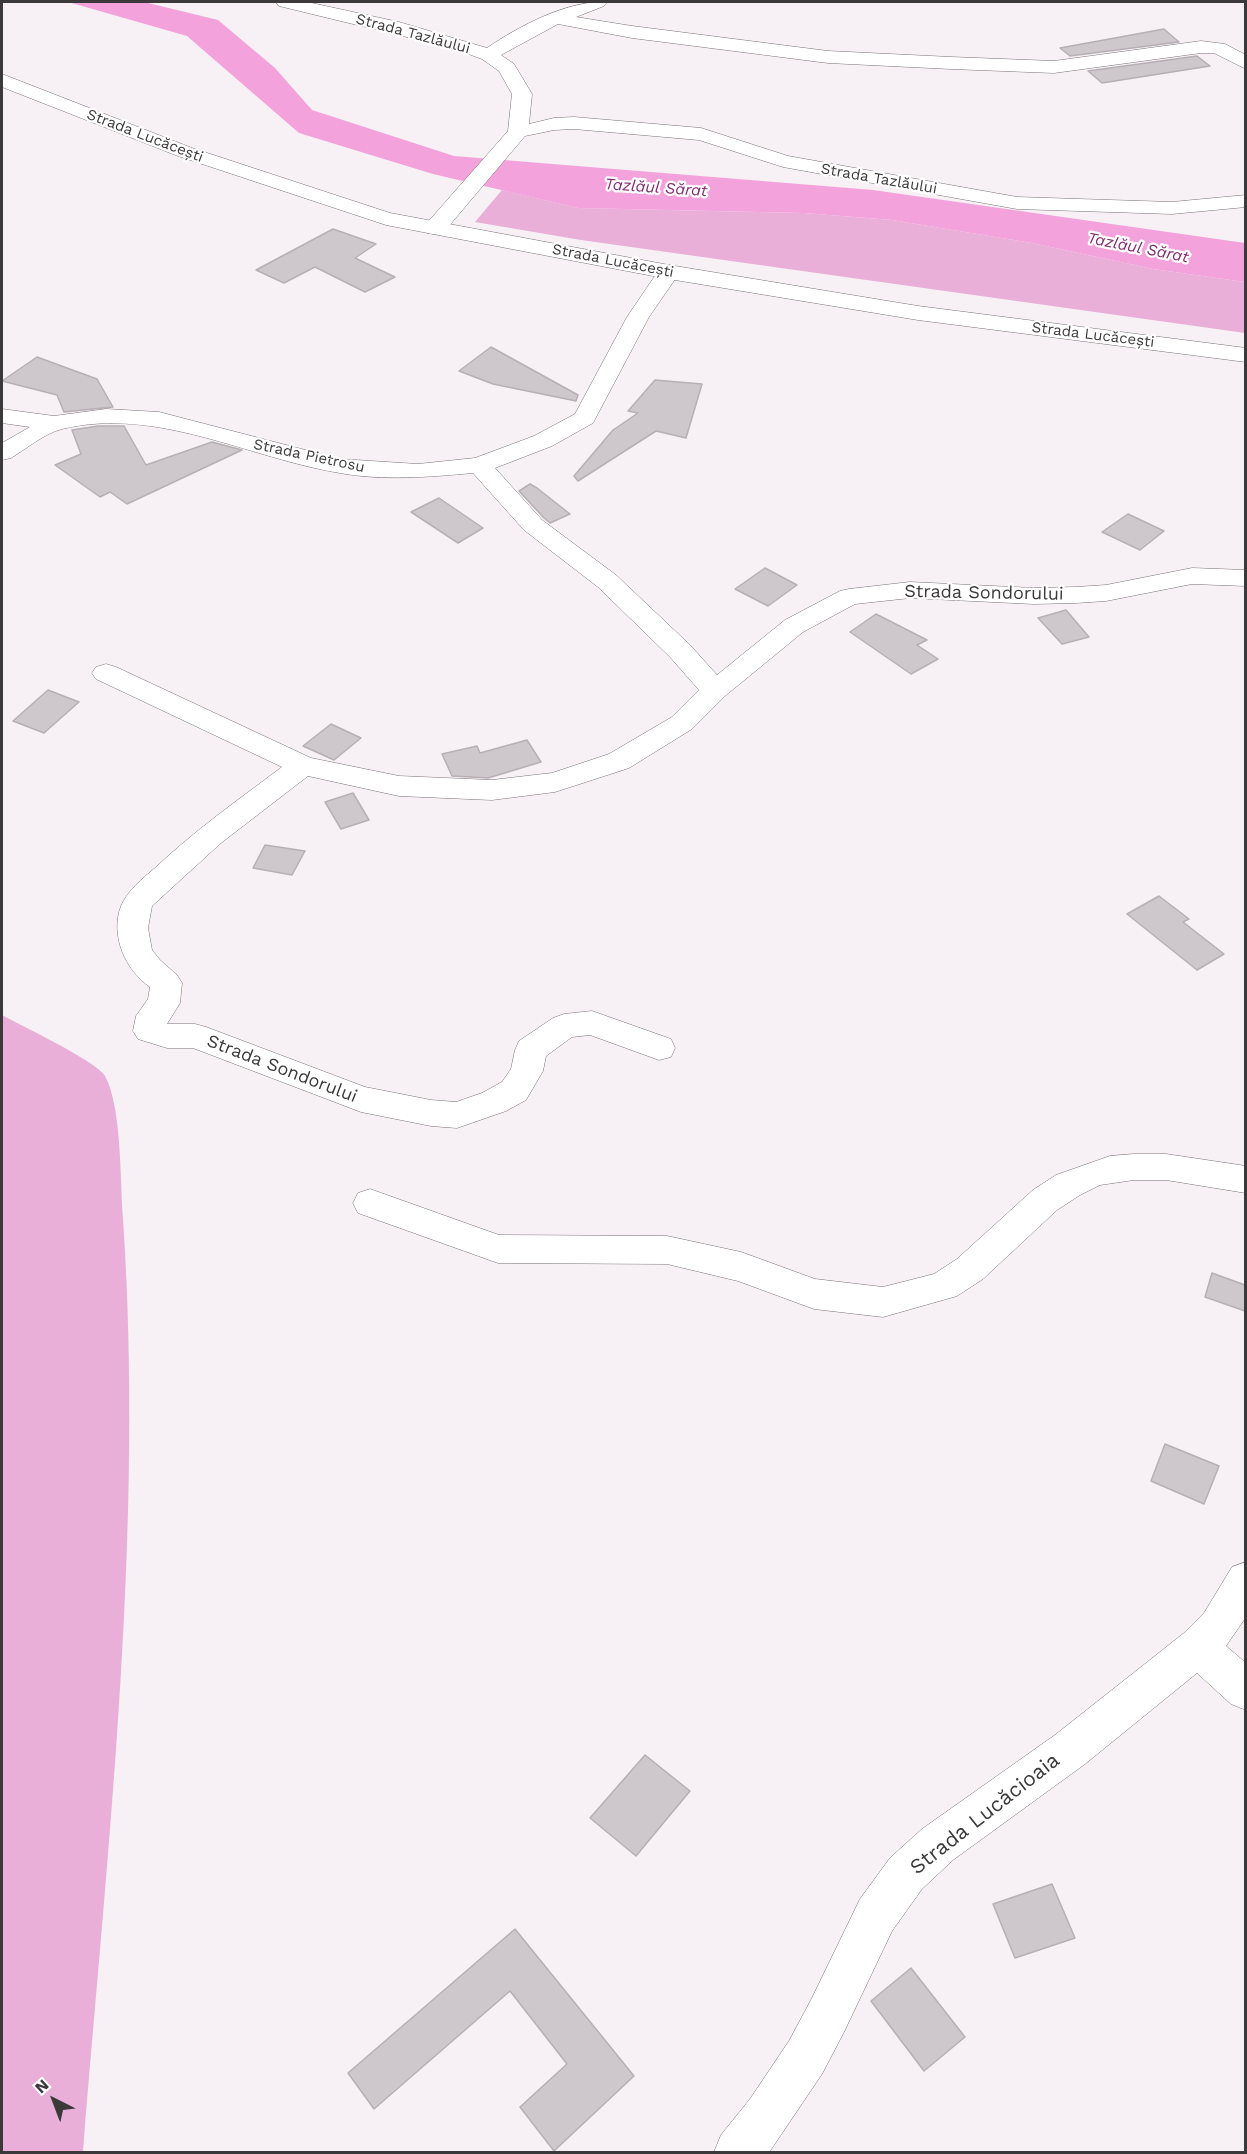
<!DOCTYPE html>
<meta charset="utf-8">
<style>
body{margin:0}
#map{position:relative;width:1247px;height:2154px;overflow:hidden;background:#f7f0f5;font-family:"Work Sans",sans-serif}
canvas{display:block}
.frame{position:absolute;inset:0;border:3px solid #3c393b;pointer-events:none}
.north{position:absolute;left:24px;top:2070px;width:60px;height:60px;-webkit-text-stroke:4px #fff;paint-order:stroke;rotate:318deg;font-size:16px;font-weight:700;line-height:24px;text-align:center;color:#3c393b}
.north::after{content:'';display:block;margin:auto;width:21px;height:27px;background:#3c393b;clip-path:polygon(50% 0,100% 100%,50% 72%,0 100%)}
</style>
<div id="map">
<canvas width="1247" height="2154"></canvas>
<div class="frame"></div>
<div class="north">N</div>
</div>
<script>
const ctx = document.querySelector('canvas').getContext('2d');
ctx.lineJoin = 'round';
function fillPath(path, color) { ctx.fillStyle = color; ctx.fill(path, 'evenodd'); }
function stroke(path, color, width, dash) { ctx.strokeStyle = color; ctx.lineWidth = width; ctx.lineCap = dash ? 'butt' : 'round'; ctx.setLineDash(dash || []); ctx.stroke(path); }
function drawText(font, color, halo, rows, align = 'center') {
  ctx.font = font + ' "Work Sans",sans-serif'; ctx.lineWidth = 4.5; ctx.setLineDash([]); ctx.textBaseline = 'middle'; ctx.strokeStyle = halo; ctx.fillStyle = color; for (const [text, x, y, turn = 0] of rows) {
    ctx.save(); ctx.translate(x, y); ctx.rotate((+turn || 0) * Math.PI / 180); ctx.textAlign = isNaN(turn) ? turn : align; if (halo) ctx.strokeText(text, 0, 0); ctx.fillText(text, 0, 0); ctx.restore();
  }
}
fillPath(new Path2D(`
 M502 190 578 208 804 213 892 220 1032 243 1153 269 1245 282V333L581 240 475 222Z
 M2 1015C20 1025 98 1062 105 1076 122 1107 120 1181 123 1219 144 1530 108 1843 83 2152H2Z`), '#e9afd8');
fillPath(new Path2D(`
 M68 2H144L218 20 275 68 312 110 454 156 873 190 1245 243V282L1153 269 1032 243 892 220 804 213 578 208 433 174 299 133 187 36Z`), '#f3a2dc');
const building = new Path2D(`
 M1164 29 1179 42 1070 56 1060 48Z
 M1197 56 1210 66 1102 83 1088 71Z
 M333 229 376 244 355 258 395 277 365 292 315 267 284 283 256 270Z
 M491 347 578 395 576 401 493 384 459 371Z
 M37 357 97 379 113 407 64 412 57 395 2 381Z
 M655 380 702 384 686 438 656 431 578 481 574 476 613 430 638 413 628 411Z
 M98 426H124L146 465 212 442 242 450 127 504 110 492 100 497 55 465 81 454 72 430Z
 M530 484 537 488 570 514 550 523 544 518 519 491Z
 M439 498 483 528 458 543 411 512Z
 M1128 514 1164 531 1140 550 1102 532Z
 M765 568 797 585 768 606 735 589Z
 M1066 610 1089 637 1062 644 1038 618Z
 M876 614 927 640 917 645 938 659 911 674 850 632Z
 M48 690 79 702 44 733 13 721Z
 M331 724 361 738 334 760 303 746Z
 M527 740 541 762 488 778 452 776 442 754 477 746 480 753Z
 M353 793 369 820 341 829 325 802Z
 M265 845 305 851 292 875 253 868Z
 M1159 896 1189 919 1183 922 1224 954 1197 970 1127 914Z
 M1212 1273 1245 1285V1311L1205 1297Z
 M1165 1444 1219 1466 1204 1504 1151 1481Z
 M645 1755 690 1791 636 1856 590 1818Z
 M1052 1884 1075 1938 1015 1958 993 1904Z
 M515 1929 634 2076 554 2151 520 2107 567 2064 510 1991 374 2109 348 2073Z
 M911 1968 965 2037 924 2071 871 2001Z`);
fillPath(building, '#cec7cb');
stroke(building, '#b6b0b4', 1.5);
const street = new Path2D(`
 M276 2H307L399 22 487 48C519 26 568 0 607 2L604 6 576 17 632 26 828 51 951 57 1054 61 1201 41 1225 44 1246 55V69L1214 53H1201L1054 73 951 69 828 63 632 38 558 24 501 55 514 64 532 94 529 124 554 118 574 117 701 128 788 156 1017 197 1172 202 1246 195V207L1172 214 1017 209 783 167 699 140 574 129 554 130 525 136 443 233 435 234 427 233 424 228 427 223 508 131 512 94 499 71 482 59 452 48 279 6Z
 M669 265 677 267 680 272 649 317 593 423 552 446 495 468 542 520 616 575 690 645 717 675 785 620 840 591 849 589 910 582 1034 588 1076 587 1106 585 1192 568 1246 570V586L1192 584 1106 601 1076 603 1034 604 910 598 855 604 803 632 725 696 692 729 629 768 555 792 492 800 399 796 308 776 221 843 152 906 148 928 152 950 160 960 177 975 182 983 180 1003 167 1024H195L206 1027 365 1087 431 1100 456 1102 482 1093 502 1082 511 1069 515 1050 519 1041 553 1018 564 1014 592 1011 671 1039 675 1048 671 1057 659 1060 590 1035 572 1037 546 1056 543 1071 526 1100 506 1111 457 1128 431 1126 361 1112 193 1048H167L138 1039 133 1031 136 1016 148 999 150 987C125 970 110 935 121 906 128 890 142 879 155 868 194 831 238 800 282 767L96 679 92 673 96 667 106 664 116 667 311 758 399 776 492 780 552 773 609 754 672 717 699 690 670 657 598 587 524 530 473 473C429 477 384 481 340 473 248 458 157 406 62 429 45 433 26 449 11 458L2 460V443L30 427 2 423V409L54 416 106 409 159 412 340 459 418 464 475 458 534 436 575 414 627 317 661 267Z
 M1134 1154H1166L1246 1166V1193L1166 1180H1134L1100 1185 1080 1195 1057 1210 983 1279 957 1296 883 1317 814 1309 738 1281 667 1264 498 1263 358 1213 353 1203 358 1193 370 1189 499 1235 667 1236 741 1252 815 1279 883 1287 934 1274 957 1259 1033 1190 1056 1175 1110 1156Z
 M1246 1562V1617L1226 1646 1246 1663V1710L1231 1704 1197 1673 1085 1764 953 1860 922 1889 892 1931 844 2032 822 2074 770 2151 714 2152 721 2135 750 2099 789 2041 811 2000 860 1899 890 1858 922 1829 1055 1735 1184 1633 1204 1613 1232 1567Z`);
const secondary = new Path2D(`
 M2 74 192 148 390 213 669 265 918 306 1246 348V362L918 320 669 279 386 225 178 156 2 87Z`);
stroke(street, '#787276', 1);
stroke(secondary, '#787276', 1);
fillPath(street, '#fff');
fillPath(secondary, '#fff');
drawText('15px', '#3c393b', '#fff', [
 ["Strada Tazlăului",413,34,15],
 ["Strada Lucăcești",145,136,21],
 ["Strada Tazlăului",879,179,10],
 ["Strada Lucăcești",613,261,11],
 ["Strada Lucăcești",1093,335,7],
 ["Strada Pietrosu",309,456,12]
]);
drawText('italic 16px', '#842971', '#fff', [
 ["Tazlăul Sărat",656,188,4],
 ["Tazlăul Sărat",1138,248,11]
]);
drawText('18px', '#3c393b', '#fff', [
 ["Strada Sondorului",984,593,1],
 ["Strada Sondorului",282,1069,21]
]);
drawText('21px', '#3c393b', '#fff', [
 ["Strada Lucăcioaia",985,1814,-38]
]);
</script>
